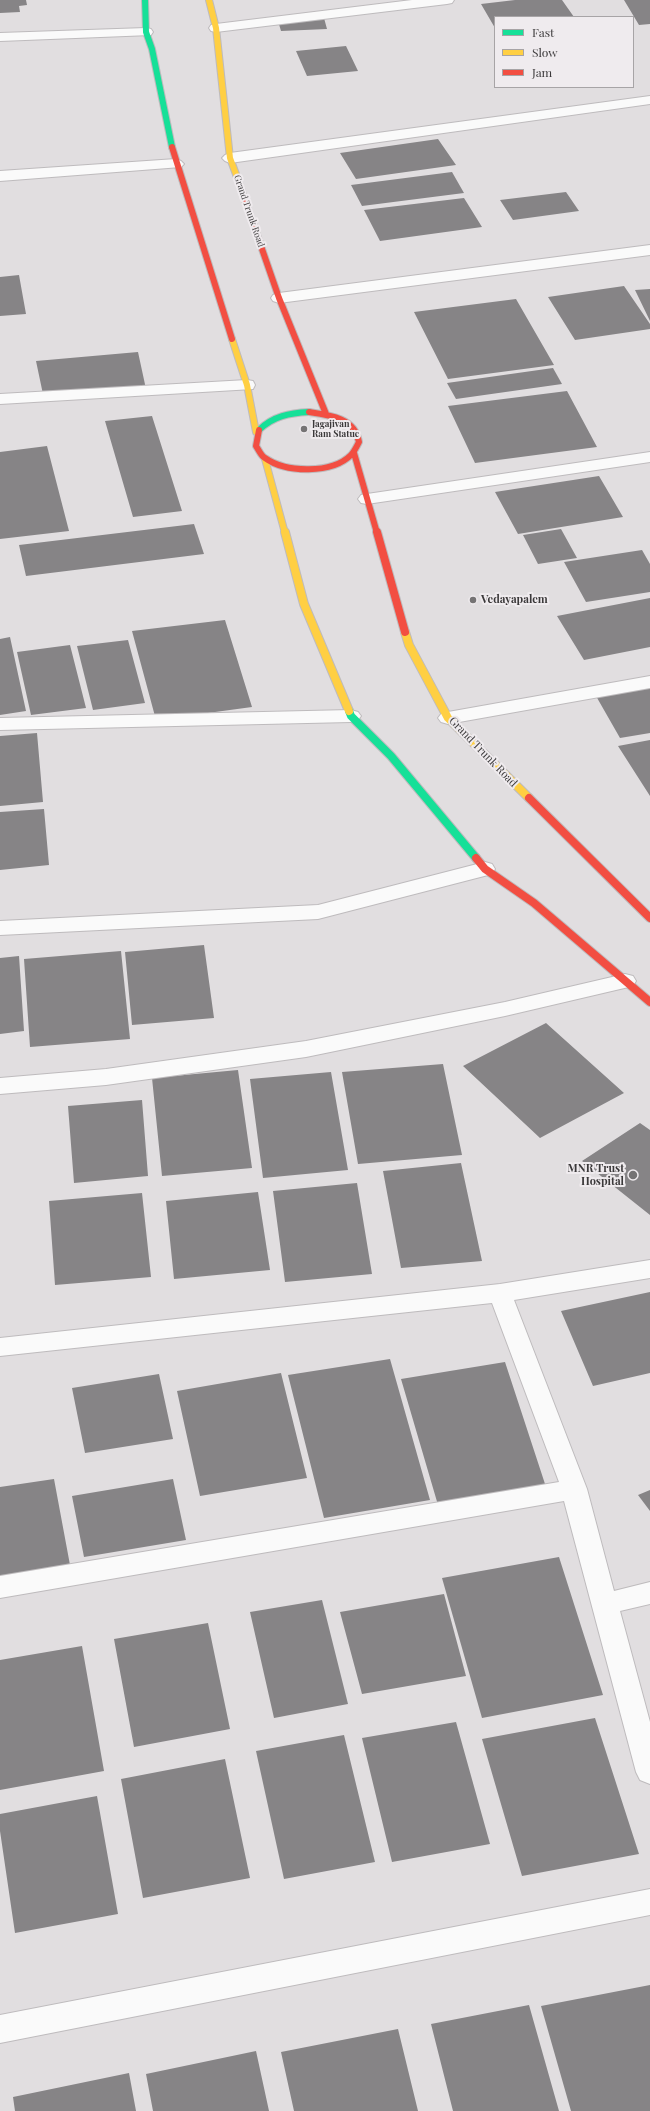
<!DOCTYPE html>
<style>
body{margin:0}
#map{position:relative;width:650px;height:2111px;overflow:hidden;background:#e1dee0;font-family:"Playfair Display",serif}
canvas{display:block}
.legend{position:absolute;left:494px;top:16px;width:140px;height:72px;box-sizing:border-box;background:#efebee;border:1px solid #a7a4a6;margin:0;padding:5px 7px;list-style:none;font-size:12px;color:#3b393a}
.legend li{display:flex;align-items:center;gap:8px;height:20px}
.legend b{width:20px;border:1px solid #a7a4a6}
</style>
<div id="map">
<canvas width="650" height="2111"></canvas>
<ul class="legend">
<li><b style="height:5px;background:#16e098"></b>Fast</li>
<li><b style="height:5px;background:#ffcf43"></b>Slow</li>
<li><b style="height:5px;background:#f24e42"></b>Jam</li>
</ul>
</div>
<script>
const ctx = document.querySelector('canvas').getContext('2d');
ctx.lineJoin = 'round';
function fillPath(path, color) { ctx.fillStyle = color; ctx.fill(path, 'evenodd'); }
function stroke(path, color, width, dash) { ctx.strokeStyle = color; ctx.lineWidth = width; ctx.lineCap = dash ? 'butt' : 'round'; ctx.setLineDash(dash || []); ctx.stroke(path); }
function drawText(font, color, halo, rows, align = 'center') {
  ctx.font = font + ' "Playfair Display",serif'; ctx.lineWidth = 4; ctx.setLineDash([]); ctx.textBaseline = 'middle'; ctx.strokeStyle = halo; ctx.fillStyle = color; for (const [text, x, y, turn = 0] of rows) {
    ctx.save(); ctx.translate(x, y); ctx.rotate((+turn || 0) * Math.PI / 180); ctx.textAlign = isNaN(turn) ? turn : align; if (halo) ctx.strokeText(text, 0, 0); ctx.fillText(text, 0, 0); ctx.restore();
  }
}
fillPath(new Path2D(`
 M0 0H26L27 5 19 6 20 12 0 13Z
 M515 0H562L574 17H495V28L481 4Z
 M624 0H650V24L639 25Z
 M324 18 327 29 281 31 278 21Z
 M346 46 358 71 307 76 296 51Z
 M438 139 456 165 356 179 340 153Z
 M452 172 464 193 362 206 351 185Z
 M566 192 579 211 513 220 500 200Z
 M464 198 482 227 380 241 364 210Z
 M19 275 26 314 0 316V277Z
 M624 286 650 324V329L575 340 548 297Z
 M650 289V321L635 290Z
 M516 299 554 365 448 379 414 312Z
 M138 352 146 389 44 399 36 361Z
 M553 368 562 384 456 399 447 383Z
 M567 391 597 447 475 463 448 406Z
 M152 416 182 511 133 517 105 421Z
 M47 446 69 531 0 539V452Z
 M599 476 623 517 518 534 495 492Z
 M194 524 204 554 26 576 19 545Z
 M561 529 577 558 538 564 523 535Z
 M642 550 650 564V592L586 602 564 562Z
 M650 598V647L584 660 557 616Z
 M225 620 252 707 156 720 132 631Z
 M10 637 26 711 0 715V639Z
 M128 640 145 703 93 710 77 646Z
 M70 645 86 708 31 715 17 652Z
 M650 686V733L620 738 596 696Z
 M37 733 43 802 0 806V736Z
 M650 740V796L618 746Z
 M44 809 49 865 0 870V812Z
 M204 945 214 1018 132 1025 125 952Z
 M121 951 130 1039 30 1047 24 959Z
 M19 956 24 1031 0 1034V958Z
 M546 1023 624 1093 540 1138 463 1066Z
 M443 1064 462 1155 358 1164 342 1072Z
 M238 1070 252 1168 162 1176 152 1078Z
 M331 1072 348 1170 263 1178 250 1079Z
 M142 1100 148 1176 74 1183 68 1106Z
 M640 1123 650 1130V1215L582 1161Z
 M461 1163 482 1261 401 1268 383 1171Z
 M357 1183 372 1274 285 1282 273 1191Z
 M258 1192 270 1270 174 1279 166 1201Z
 M142 1193 151 1277 55 1285 49 1201Z
 M650 1292V1373L593 1386 561 1311Z
 M390 1359 430 1500 324 1518 288 1375Z
 M505 1362 546 1487 438 1505 401 1379Z
 M281 1373 307 1478 200 1496 177 1391Z
 M159 1374 173 1439 85 1453 72 1388Z
 M54 1479 70 1565 0 1577V1487Z
 M173 1479 186 1540 84 1557 72 1496Z
 M650 1490V1511L638 1495Z
 M559 1557 603 1695 482 1718 442 1578Z
 M444 1594 466 1676 362 1694 340 1612Z
 M322 1600 348 1704 274 1718 250 1612Z
 M208 1623 230 1729 134 1747 114 1639Z
 M82 1646 104 1771 0 1790V1660Z
 M595 1718 639 1854 522 1876 482 1739Z
 M456 1722 490 1844 392 1862 362 1738Z
 M344 1735 375 1862 284 1879 256 1751Z
 M225 1759 250 1878 143 1898 121 1779Z
 M97 1796 118 1914 15 1933 0 1831V1814Z
 M650 1985V2111H571L541 2006Z
 M529 2005 559 2111H453L431 2024Z
 M398 2029 418 2111H294L281 2052Z
 M256 2051 269 2111H153L146 2074Z
 M129 2073 136 2111H15L13 2097Z`), '#868486');
const street = new Path2D(`
 M412 0H454L452 3 447 4 216 32 211 31 209 28 211 25 216 24Z
 M146 28 151 29 153 32 151 35 0 41V33Z
 M650 96V104L230 163 225 161 222 158 225 155 230 153Z
 M176 159 181 161 184 164 181 167 0 181V171Z
 M650 245V255L279 303 273 301 271 298 273 295 279 293Z
 M247 380 253 381 255 385 253 389 0 404V394Z
 M650 452V462L367 504 361 503 358 499 361 495 367 494Z
 M650 676V688L448 724 441 722 438 718 441 714 448 712Z
 M351 710 358 712 361 716 358 720 351 722 0 730V718Z
 M485 862 492 864 495 869 492 874 318 919 0 935V921L318 905Z
 M625 974 633 976 636 981 633 986 505 1016 306 1057 106 1085 0 1094V1078L106 1069 306 1041 505 1002Z
 M650 1260V1278L514 1300 587 1489 614 1591 650 1582V1604L620 1611 650 1722V1784L640 1780 636 1772 564 1501 0 1598V1576L559 1482 492 1303 0 1356V1338L500 1284Z
 M650 1889V1915L0 2043V2015Z`);
const fastFar1 = new Path2D(`
 M145 0 146 32 152 49 172 147
 M259 430C273 416 290 413 309 412`);
const fast = new Path2D(`
 M349 711 351 716 391 756 476 858`);
const slowFar1 = new Path2D(`
 M209 0 216 28 230 158 237 177
 M232 339 247 385 256 432
 M265 459 285 533`);
const slow = new Path2D(`
 M285 532 304 604 349 711
 M405 632 409 645 448 718 529 798`);
const jamFar1 = new Path2D(`
 M172 147 232 339
 M237 177 279 298 326 414
 M259 430 256 446C259 450 261 456 265 458 286 473 332 474 351 455 354 452 357 446 359 442 355 418 330 415 309 412
 M354 453 377 533`);
const jam = new Path2D(`
 M377 532 405 632
 M529 798 650 918
 M476 858 485 869 534 903 650 1002`);
stroke(street, '#bebbbd', 2);
stroke(fastFar1, '#bebbbd', 8);
stroke(fast, '#bebbbd', 10);
stroke(slowFar1, '#bebbbd', 8);
stroke(slow, '#bebbbd', 10);
stroke(jamFar1, '#bebbbd', 8);
stroke(jam, '#bebbbd', 10);
fillPath(street, '#fafafa');
stroke(fastFar1, '#16e098', 6);
stroke(fast, '#16e098', 8);
stroke(slowFar1, '#ffcf43', 6);
stroke(slow, '#ffcf43', 8);
stroke(jamFar1, '#f24e42', 6);
stroke(jam, '#f24e42', 8);
for (const [x, y, r, color] of [
 [304,429,4,"#757374"],
 [473,600,4,"#757374"],
 [633,1175,5,"#757374"]
]) { const dot = new Path2D(); dot.arc(x, y, r, 0, 2 * Math.PI); ctx.fillStyle = color; ctx.fill(dot); stroke(dot, '#efebee', 1.5); }
drawText('9px', '#3b393a', '#efebee', [
 ["Grand Trunk Road",249,211,71]
]);
drawText('bold 9px', '#3b393a', '#efebee', [
 ["Jagajivan",312,424],
 ["Ram Statue",312,434]
], 'left');
drawText('bold 11px', '#3b393a', '#efebee', [
 ["Vedayapalem",481,600],
 ["MNR Trust",624,1169,"right"],
 ["Hospital",624,1182,"right"]
], 'left');
drawText('11px', '#3b393a', '#efebee', [
 ["Grand Trunk Road",483,752,46]
]);
</script>
